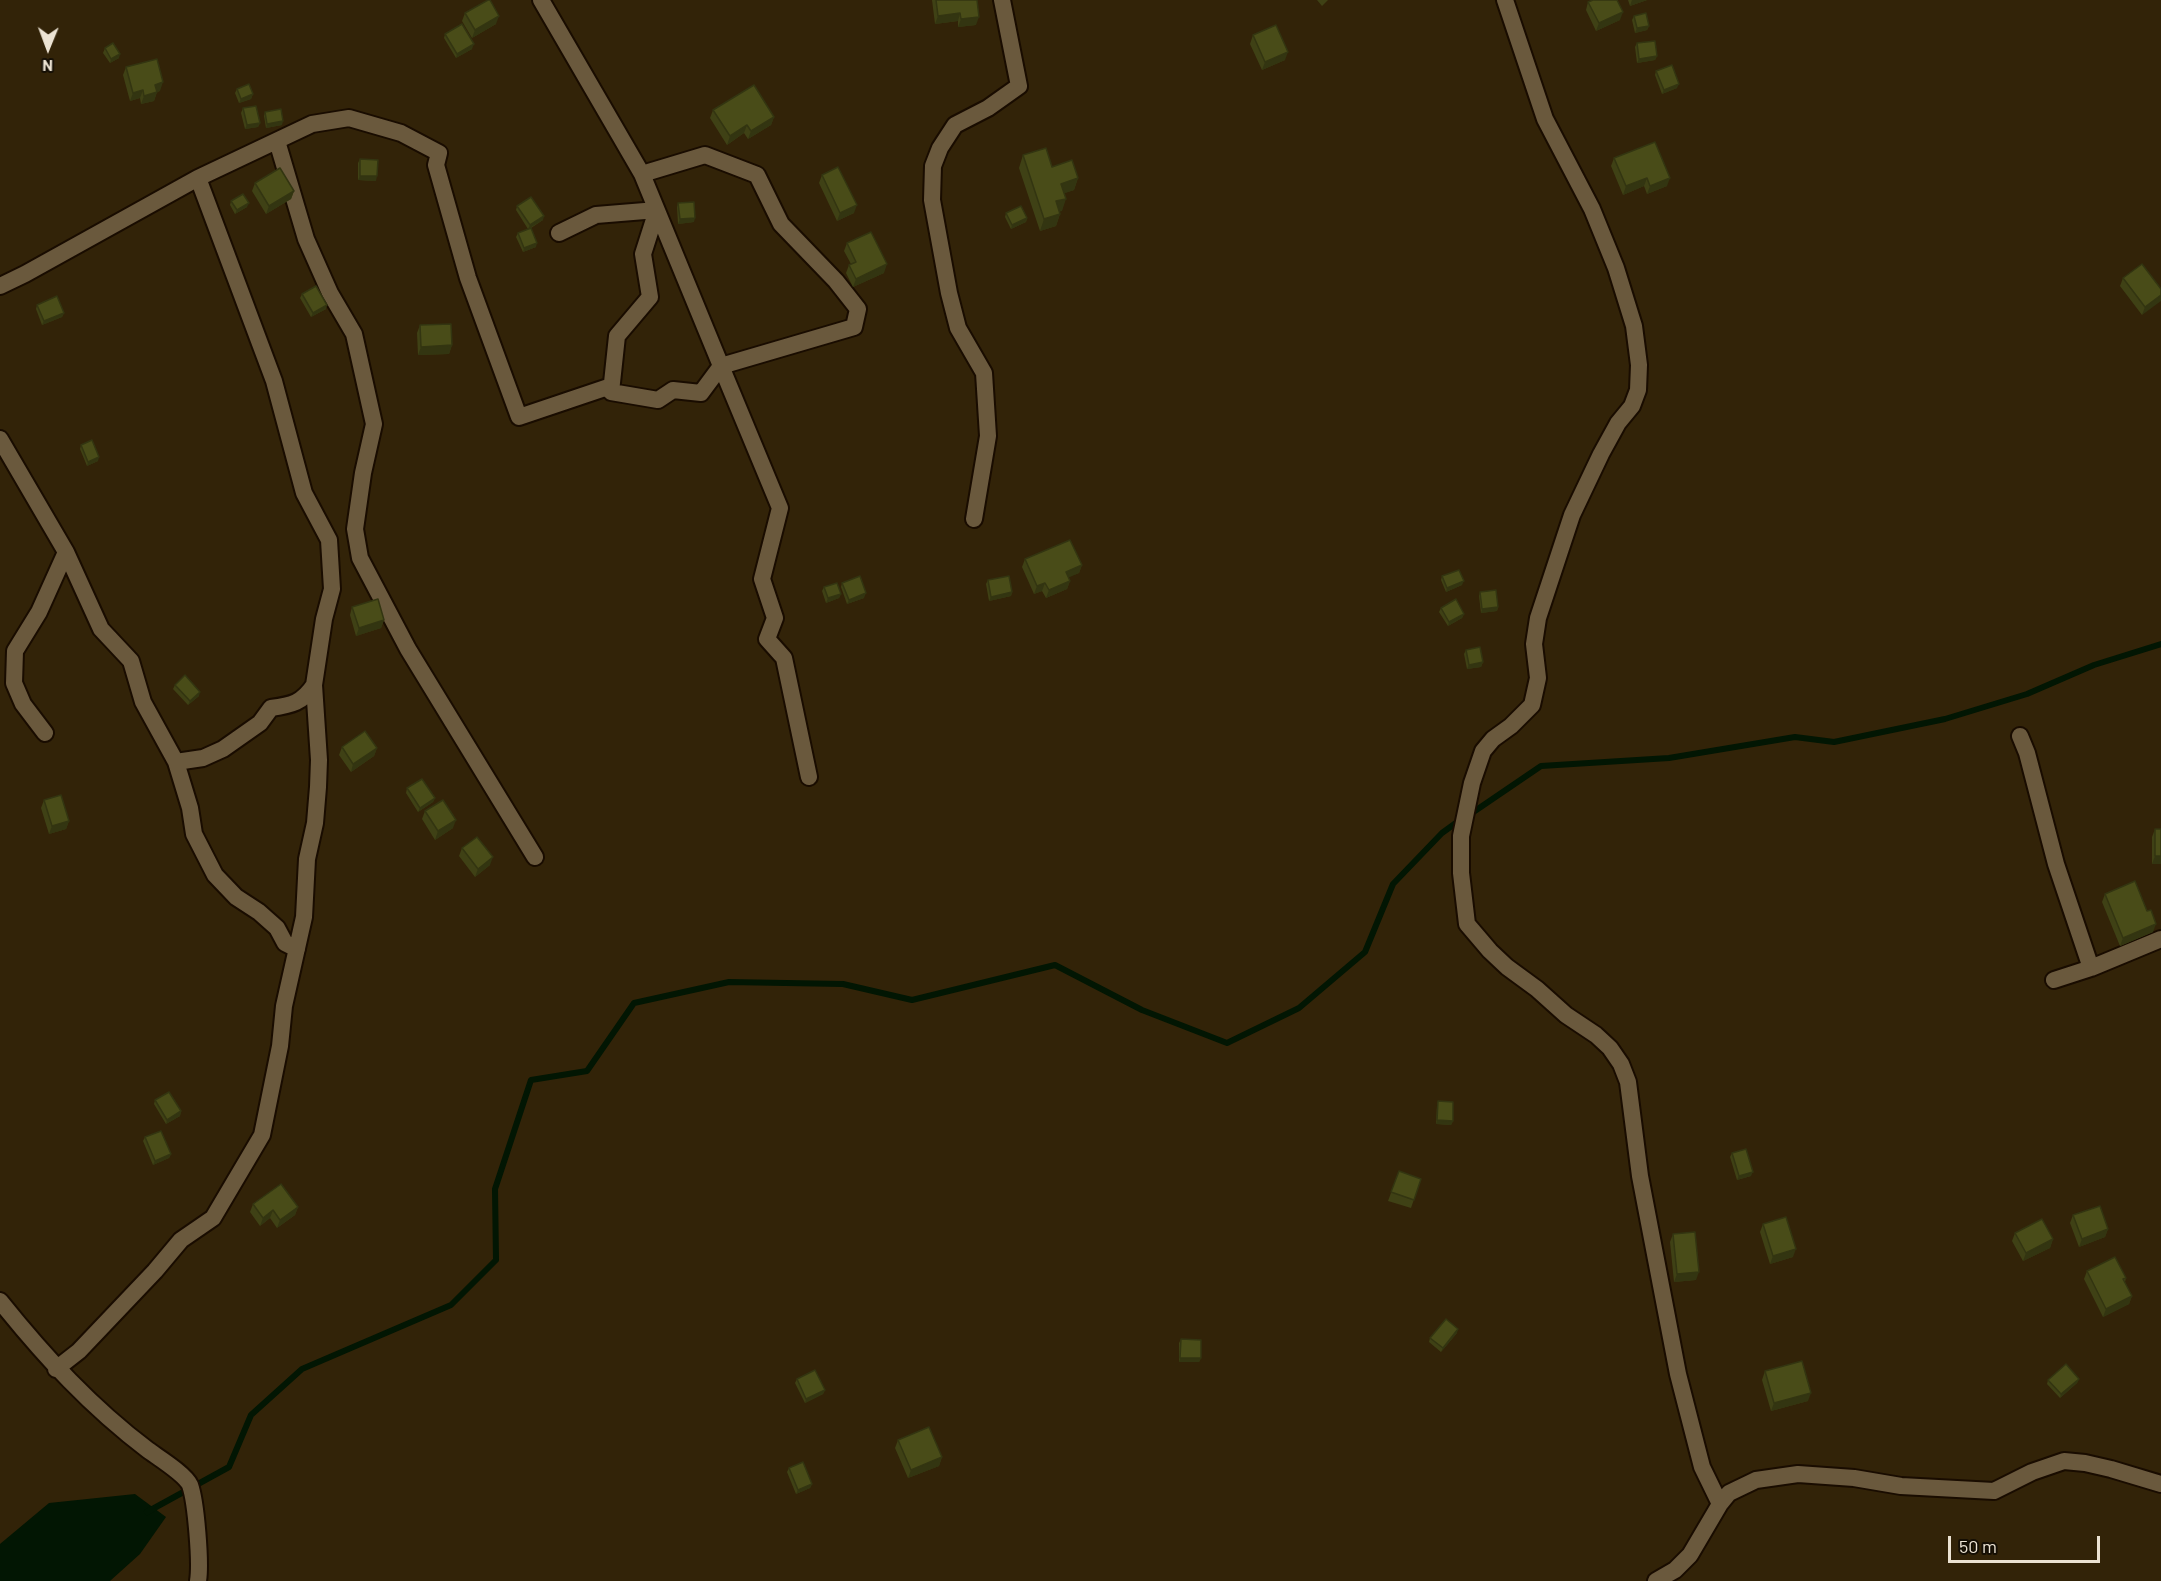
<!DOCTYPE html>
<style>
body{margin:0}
#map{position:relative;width:2161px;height:1581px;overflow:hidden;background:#322308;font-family:Barlow,sans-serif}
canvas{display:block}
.north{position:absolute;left:18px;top:18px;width:60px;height:60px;-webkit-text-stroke:4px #140e04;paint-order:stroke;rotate:181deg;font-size:16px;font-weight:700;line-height:24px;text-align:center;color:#ece3d3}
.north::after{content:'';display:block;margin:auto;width:21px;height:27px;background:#ece3d3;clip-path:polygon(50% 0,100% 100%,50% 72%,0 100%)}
.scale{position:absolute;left:1948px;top:1536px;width:152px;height:27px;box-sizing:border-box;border:3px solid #ece3d3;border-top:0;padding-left:8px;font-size:18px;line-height:21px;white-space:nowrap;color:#ece3d3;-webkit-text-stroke:4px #140e04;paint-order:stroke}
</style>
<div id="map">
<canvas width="2161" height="1581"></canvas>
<div class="north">N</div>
<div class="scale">50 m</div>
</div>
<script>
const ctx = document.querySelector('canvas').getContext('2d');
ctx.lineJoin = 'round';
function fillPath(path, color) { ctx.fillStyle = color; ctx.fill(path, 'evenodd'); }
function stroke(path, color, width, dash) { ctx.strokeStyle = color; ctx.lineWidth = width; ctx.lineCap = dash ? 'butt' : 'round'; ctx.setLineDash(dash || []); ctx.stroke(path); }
fillPath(new Path2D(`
 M135 1494 166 1517 140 1554 110 1581H0V1544L49 1503Z`), '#021603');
stroke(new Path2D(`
 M1469 815 1541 766 1669 758 1795 737 1834 742 1945 719 2027 694 2094 665 2161 644
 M147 1512 229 1467 251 1415 302 1369 451 1305 496 1260 495 1189 531 1080 587 1071 634 1003 729 982 843 984 912 1000 1055 965 1142 1010 1227 1043 1299 1008 1365 952 1393 884 1442 833 1460 820`), '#021603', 6);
const minor = new Path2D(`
 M541 0 642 174
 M1505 0 1545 119 1592 209 1616 268 1634 326 1639 365 1638 390 1632 406 1618 423 1601 454 1572 515 1538 618 1534 644 1538 678 1532 705 1511 726 1493 739 1483 751 1472 783 1461 836V873L1467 924 1490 951 1507 967 1537 989 1566 1015 1596 1035 1610 1048 1621 1064 1628 1082 1640 1176 1678 1374 1702 1467 1720 1504
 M277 141 306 239 330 293 354 334 374 424 363 473 355 529 360 558 408 649 535 857
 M559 233 596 215 657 210 643 254 650 297 617 336 611 392 658 400 673 390 701 393 721 366 642 174 705 155 757 175 781 224 836 281 858 309 854 327 721 366 780 508 762 579 775 618 767 639 784 658 809 777
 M0 286 25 274 198 178 312 124 349 118 401 133 439 153 436 165 468 278 519 417 611 386
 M0 439 66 552 39 612 15 651 14 683 23 704 45 733
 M974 519 988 436 984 373 958 328 949 293 932 200 933 166 940 148 955 125 988 108 1019 86 1002 0
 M66 552 101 629 131 661 143 702 176 762 190 808 194 834 215 875 236 897 259 912 277 928 285 943 297 949
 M2020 736 2027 753 2056 864 2091 968
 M176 762 203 758 223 749 260 723 271 708C292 705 302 703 314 685
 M2054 980 2091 968 2161 939
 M0 1301C45 1357 91 1407 148 1450 159 1458 185 1474 190 1485 196 1502 201 1563 198 1581
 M56 1369 79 1351 155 1271 181 1240 213 1218 262 1135 280 1046 284 1006 304 917 307 859 315 823 318 787 319 760 314 685 324 619 332 589 329 540 304 493 274 381 198 178
 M1656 1581 1675 1570 1690 1555 1720 1504 1729 1493 1756 1480 1798 1474 1854 1478 1901 1486 1994 1491 2032 1472 2064 1461 2085 1463 2111 1469 2161 1484`);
stroke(minor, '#190c00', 20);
stroke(minor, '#6a593d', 16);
fillPath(new Path2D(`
 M932 0H977L976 25 958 27V21L935 24Z
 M1317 0H1328L1322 6Z
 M1628 0H1647L1630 6Z
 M1588 2 1620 20 1596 31 1586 10Z
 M465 13 496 24 472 38 462 21Z
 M1634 16 1649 26 1647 30 1635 33 1632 20Z
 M445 34 472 49 456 58 444 38Z
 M1253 35 1285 60 1262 70 1250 44Z
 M1637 43 1657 56 1655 60 1637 63 1635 47Z
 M105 48 119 58 110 63 103 53Z
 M126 67 160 91 157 92 154 101 141 104 140 98 130 101 123 75Z
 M1656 71 1677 88 1662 94 1655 75Z
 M237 89 253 94 251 99 239 103 235 93Z
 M243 108 260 123 258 127 245 129 241 113Z
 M713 110 774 117 771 125 748 139 744 133 727 145 710 118Z
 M265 112 282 125 266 128 264 116Z
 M1023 155 1078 178 1074 190 1064 193 1062 211H1059L1060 214 1056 226 1040 231 1019 168Z
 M1614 158 1667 186 1647 194 1644 186 1623 195 1611 166Z
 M360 159 376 181 358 180V163Z
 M822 175 854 213 837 221 819 183Z
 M255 183 294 191 291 199 266 214 252 191Z
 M231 201 247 207 235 214 230 205Z
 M678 203 694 222 678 224 677 207Z
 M517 206 543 220 531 228 536 247 523 252 516 237 518 233 528 229 516 210Z
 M1006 213 1027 218 1026 222 1011 229 1005 217Z
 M847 243 884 273 853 287 846 273 849 265 851 264 844 251Z
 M2123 278 2161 289 2142 315 2120 286Z
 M302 294 326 309 311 317 300 298Z
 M37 305 64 313 62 317 42 325 36 309Z
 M420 325 452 345 449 354 418 355 417 333Z
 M81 445 98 461 87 466 80 449Z
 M1025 559 1082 565 1079 573 1068 577 1070 581 1067 589 1046 598 1042 591 1034 594 1022 567Z
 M1442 576 1462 585 1446 592 1441 580Z
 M988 580 1012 592 1011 596 989 601 986 584Z
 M842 583 864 598 847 604 841 587Z
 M824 587 841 594 839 598 826 603 822 591Z
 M1480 592 1498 607 1497 611 1481 613 1479 596Z
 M352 607 384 620 381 628 356 636 350 615Z
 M1441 608 1464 614 1462 618 1448 626 1439 612Z
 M1466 650 1483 662 1481 667 1467 669 1464 654Z
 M175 685 199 696 188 705 173 689Z
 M342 747 377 748 374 756 351 772 339 755Z
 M407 788 435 798 433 802 418 812 406 793Z
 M44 800 69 821 66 829 49 834 41 808Z
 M425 811 453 828 435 840 422 819Z
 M2155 829 2161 864H2152V837Z
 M462 848 490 865 475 877 459 856Z
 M2105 894 2153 932 2120 946 2102 902Z
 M155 1100 181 1111 180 1116 166 1124 154 1104Z
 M1438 1101 1453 1121 1451 1125 1436 1124 1437 1105Z
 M145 1137 171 1154 169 1158 153 1165 143 1141Z
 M1732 1153 1751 1176 1737 1180 1730 1157Z
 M1399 1171 1421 1179 1411 1208 1388 1201Z
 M253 1204 298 1207 295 1215 277 1228 270 1218 260 1226 250 1212Z
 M2073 1215 2108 1229 2105 1237 2079 1247 2070 1223Z
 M1763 1224 1793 1257 1770 1264 1760 1232Z
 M2015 1233 2053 1239 2050 1248 2023 1261 2012 1241Z
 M1673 1234 1696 1280 1674 1282 1670 1242Z
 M2087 1271 2126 1278 2125 1282 2132 1296 2129 1304 2103 1317 2084 1279Z
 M1457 1333 1441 1352 1429 1342 1430 1338Z
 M1181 1339 1201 1358 1199 1362H1179V1343Z
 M1765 1371 1808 1401 1771 1411 1762 1380Z
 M797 1379 825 1390 823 1394 805 1403 795 1383Z
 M2079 1379 2077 1383 2060 1398 2047 1384 2048 1380Z
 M898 1440 942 1457 939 1466 908 1478 895 1448Z
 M789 1468 812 1484 810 1488 796 1494 787 1472Z`), '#3f4115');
fillPath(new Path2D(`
 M1632 0H1647L1630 6Z
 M1623 12 1620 20 1596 31 1599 23Z
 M960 13 958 21 935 24 938 16Z
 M499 16 496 24 472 38 475 30Z
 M979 17 976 25 958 27 961 19Z
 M1649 26 1647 30 1635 33 1637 28Z
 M474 44 472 49 456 58 457 54Z
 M1288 52 1285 60 1262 70 1265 62Z
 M120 54 119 58 110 63 111 59Z
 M1657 56 1655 60 1637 63 1639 59Z
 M163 82 160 91 152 93 155 85Z
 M1679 84 1677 88 1662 94 1664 90Z
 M143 90 140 98 130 101 133 93Z
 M157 92 154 101 141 104 144 96Z
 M253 94 251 99 239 103 241 99Z
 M774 117 771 125 748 139 751 131Z
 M283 121 282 125 266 128 267 124Z
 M260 123 258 127 245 129 247 125Z
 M747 125 744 133 727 145 730 136Z
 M360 176H377L376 181 358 180Z
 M1078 178 1074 190 1057 196 1061 184Z
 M1647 178 1644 186 1623 195 1626 186Z
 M1670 178 1667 186 1647 194 1650 186Z
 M294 191 291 199 266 214 269 206Z
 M1066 199 1062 211 1052 214 1056 201Z
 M249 203 247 207 235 214 237 210Z
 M857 205 854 213 837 221 840 213Z
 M1060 214 1056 226 1040 231 1044 219Z
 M544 216 543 220 528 229 530 225Z
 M695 218 694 222 678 224 680 219Z
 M1027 218 1026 222 1011 229 1012 225Z
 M537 243 536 247 523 252 524 248Z
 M887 264 884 273 853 287 856 279Z
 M2161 295V301L2142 315 2145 307Z
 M327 305 326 309 311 317 313 313Z
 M64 313 62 317 42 325 44 321Z
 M452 345 449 354 418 355 421 347Z
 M99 457 98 461 87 466 88 462Z
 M1082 565 1079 573 1063 580 1066 572Z
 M1070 581 1067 589 1046 598 1049 590Z
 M1464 581 1462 585 1446 592 1447 588Z
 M1045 583 1042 591 1034 594 1037 586Z
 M1012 592 1011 596 989 601 991 597Z
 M866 593 864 598 847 604 849 600Z
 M841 594 839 598 826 603 828 598Z
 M1498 607 1497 611 1481 613 1482 609Z
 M1464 614 1462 618 1448 626 1449 622Z
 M384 620 381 628 356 636 359 628Z
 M1483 662 1481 667 1467 669 1469 665Z
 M200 692 199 696 188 705 190 701Z
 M377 748 374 756 351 772 353 764Z
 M435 798 433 802 418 812 420 808Z
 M456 820 453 828 435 840 438 831Z
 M69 821 66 829 49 834 52 826Z
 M2155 856H2161V864H2152Z
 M493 857 490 865 475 877 478 869Z
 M2156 924 2153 932 2120 946 2123 938Z
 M181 1111 180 1116 166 1124 167 1120Z
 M1437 1120 1453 1121 1451 1125 1436 1124Z
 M171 1154 169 1158 153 1165 155 1161Z
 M1753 1172 1751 1176 1737 1180 1739 1176Z
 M298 1207 295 1215 277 1228 280 1220Z
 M273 1210 270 1218 260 1226 263 1218Z
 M2108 1229 2105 1237 2079 1247 2082 1239Z
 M2053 1239 2050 1248 2023 1261 2026 1253Z
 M1796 1249 1793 1257 1770 1264 1773 1256Z
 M1699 1272 1696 1280 1674 1282 1677 1274Z
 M2132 1296 2129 1304 2103 1317 2106 1309Z
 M1458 1329 1457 1333 1441 1352 1443 1348Z
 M1180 1358H1201L1199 1362H1179Z
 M2079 1379 2077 1383 2060 1398 2061 1394Z
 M825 1390 823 1394 805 1403 806 1399Z
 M1811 1393 1808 1401 1771 1411 1774 1403Z
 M942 1457 939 1466 908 1478 911 1470Z
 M812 1484 810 1488 796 1494 798 1490Z`), '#333511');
const building = new Path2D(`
 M488 0H490L499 16 475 30 465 13Z
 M936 0H977L979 17 961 19 960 13 938 16Z
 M1593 0H1617L1623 12 1599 23 1588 2Z
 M1646 13 1649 26 1637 28 1634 16Z
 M462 24 474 44 457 54 445 34Z
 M1276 25 1288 52 1265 62 1253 35Z
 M1655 41 1657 56 1639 59 1637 43Z
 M113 43 120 54 111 59 105 48Z
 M157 59 163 82 155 85 157 92 144 96 143 90 133 93 126 67Z
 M1672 65 1679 84 1664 90 1656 71Z
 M249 84 253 94 241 99 237 89Z
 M754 85 774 117 751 131 747 125 730 136 713 110Z
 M256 106 260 123 247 125 243 108Z
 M281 109 283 121 267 124 265 112Z
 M1655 142 1670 178 1650 186 1647 178 1626 186 1614 158Z
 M1046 148 1052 167 1072 160 1078 178 1061 184 1066 199 1056 201 1060 214 1044 219 1023 155Z
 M360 159 378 160 377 176H360Z
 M838 167 857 205 840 213 822 175Z
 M280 168 294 191 269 206 255 183Z
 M243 194 249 203 237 210 231 201Z
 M531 197 544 216 530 225 517 206Z
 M694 202 695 218 680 219 678 203Z
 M1021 206 1027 218 1012 225 1006 213Z
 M531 228 537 243 524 248 518 233Z
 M871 232 887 264 856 279 849 265 856 262 847 243Z
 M2142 264 2161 289V295L2145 307 2123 278Z
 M316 286 327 305 313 313 302 294Z
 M57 296 64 313 44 321 37 305Z
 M451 324 452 345 421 347 420 325Z
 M92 440 99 457 88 462 81 445Z
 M1070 540 1082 565 1066 572 1070 581 1049 590 1045 583 1037 586 1025 559Z
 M1459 570 1464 581 1447 588 1442 576Z
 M860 576 866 593 849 600 842 583Z
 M1009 576 1012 592 991 597 988 580Z
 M837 583 841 594 828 598 824 587Z
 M1496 590 1498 607 1482 609 1480 592Z
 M378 599 384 620 359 628 352 607Z
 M1456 599 1464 614 1449 622 1441 608Z
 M1480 647 1483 662 1469 665 1466 650Z
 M185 675 200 692 190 701 175 685Z
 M365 731 377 748 353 764 342 747Z
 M422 779 435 798 420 808 407 788Z
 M61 795 69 821 52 826 44 800Z
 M443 800 456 820 438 831 425 811Z
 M2155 829H2161V856H2155Z
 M477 837 493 857 478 869 462 848Z
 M2135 881 2147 911 2151 910 2156 924 2123 938 2105 894Z
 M169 1092 181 1111 167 1120 155 1100Z
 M1438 1101 1453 1102V1121L1437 1120Z
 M161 1131 171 1154 155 1161 145 1137Z
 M1746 1149 1753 1172 1739 1176 1732 1153Z
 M1399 1171 1421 1179 1414 1200 1391 1192Z
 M281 1184 298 1207 280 1220 273 1210 263 1218 253 1204Z
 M2100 1206 2108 1229 2082 1239 2073 1215Z
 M1786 1217 1796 1249 1773 1256 1763 1224Z
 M2042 1219 2053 1239 2026 1253 2015 1233Z
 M1695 1232 1699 1272 1677 1274 1673 1234Z
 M2115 1257 2126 1278 2123 1279 2132 1296 2106 1309 2087 1271Z
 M1446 1319 1458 1329 1443 1348 1430 1338Z
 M1181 1339 1201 1340V1358H1180Z
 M1802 1361 1811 1393 1774 1403 1765 1371Z
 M2066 1364 2079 1379 2061 1394 2048 1380Z
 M815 1370 825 1390 806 1399 797 1379Z
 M929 1427 942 1457 911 1470 898 1440Z
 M803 1462 812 1484 798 1490 789 1468Z`);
fillPath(building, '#494c18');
stroke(building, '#333511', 1.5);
</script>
